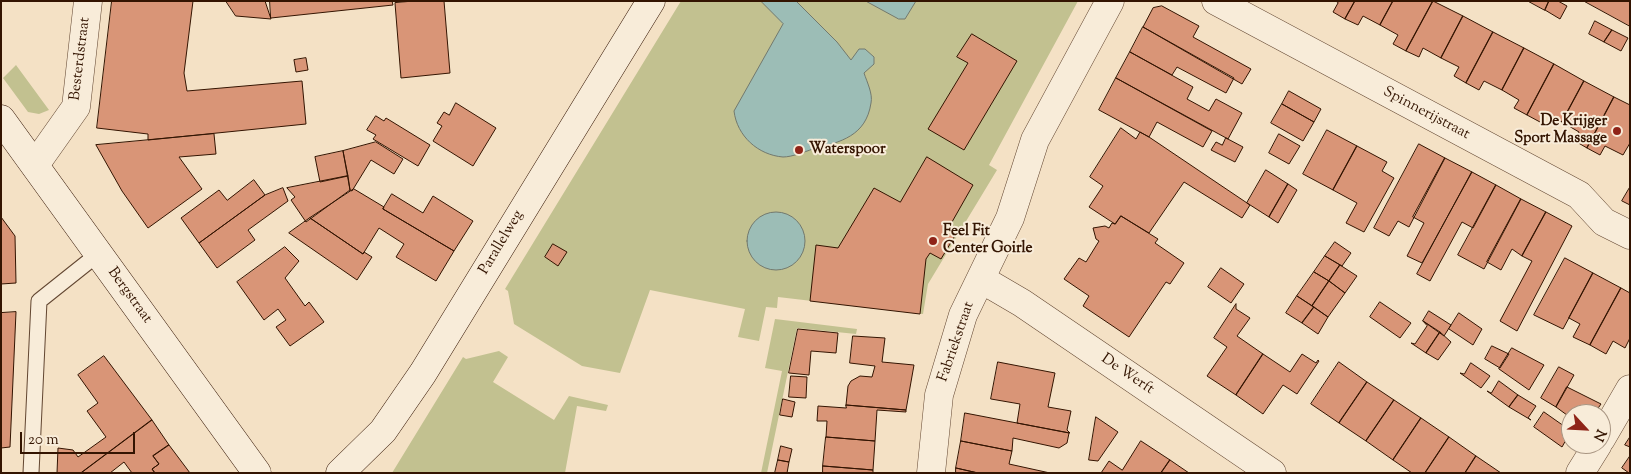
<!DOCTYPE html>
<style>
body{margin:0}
#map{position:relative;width:1631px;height:474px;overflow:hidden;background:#f4e1c5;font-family:"Sorts Mill Goudy",serif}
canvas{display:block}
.frame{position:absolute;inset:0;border:2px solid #331401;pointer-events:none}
.north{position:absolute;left:1561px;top:404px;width:50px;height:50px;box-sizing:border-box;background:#f8ecd9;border:1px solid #a99683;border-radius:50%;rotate:115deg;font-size:14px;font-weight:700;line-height:20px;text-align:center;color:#331401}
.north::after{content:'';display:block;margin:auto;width:18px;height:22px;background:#8f2418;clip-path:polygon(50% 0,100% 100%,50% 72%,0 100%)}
.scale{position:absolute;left:20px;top:432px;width:115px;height:22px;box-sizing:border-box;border:2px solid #331401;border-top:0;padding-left:6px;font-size:15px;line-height:18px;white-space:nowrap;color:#331401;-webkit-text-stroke:4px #f8ecd9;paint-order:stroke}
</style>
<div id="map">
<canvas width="1631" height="474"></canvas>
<div class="frame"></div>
<div class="north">N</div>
<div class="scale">20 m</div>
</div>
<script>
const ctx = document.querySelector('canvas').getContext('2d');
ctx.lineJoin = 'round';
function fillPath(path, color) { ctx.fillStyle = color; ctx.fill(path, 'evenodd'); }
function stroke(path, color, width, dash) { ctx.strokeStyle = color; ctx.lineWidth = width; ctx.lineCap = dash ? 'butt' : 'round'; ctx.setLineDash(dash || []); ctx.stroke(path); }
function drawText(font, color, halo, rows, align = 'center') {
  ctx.font = font + ' "Sorts Mill Goudy",serif'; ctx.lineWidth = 4; ctx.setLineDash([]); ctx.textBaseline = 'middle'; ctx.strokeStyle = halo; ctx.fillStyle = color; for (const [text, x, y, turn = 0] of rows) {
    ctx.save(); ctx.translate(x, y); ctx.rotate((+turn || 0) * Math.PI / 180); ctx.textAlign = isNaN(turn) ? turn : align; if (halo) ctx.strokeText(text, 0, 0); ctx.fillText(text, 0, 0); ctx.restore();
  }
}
fillPath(new Path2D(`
 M681 1H1078L989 165 997 170 928 284 923 314 778 297 777 308 766 307 759 341 738 337 745 309 650 290 620 373 582 366 514 324 508 291 505 289Z
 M16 65 49 110 39 114 28 112 3 78Z
 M775 319 857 329 856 334 797 328 767 473H761L782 371 765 368Z
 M499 351 508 357 493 382 554 420 569 396 608 405 606 411 577 406 565 473H392L463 357 466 359Z`), '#c2c190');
const water = new Path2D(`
 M761 1H796L837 42 851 60 859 49H865L874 57V64L864 73C867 82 873 94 871 103 866 136 841 142 813 149 804 152 792 157 783 157 758 155 737 136 734 111L783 24Z
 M866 1H916L905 19H899Z
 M747 241a29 29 0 1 1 58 0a29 29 0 1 1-58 0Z`);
fillPath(water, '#9cbdb6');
stroke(water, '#72796e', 1);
const building = new Path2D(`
 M112 1H193L184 73 187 91 302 81 306 124 148 140V134L97 128Z
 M226 1H265L271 19 236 16Z
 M270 1H392L393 5 271 18Z
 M414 1H444L450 73 401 78 395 3Z
 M1336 1H1355L1345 19 1333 12 1338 3Z
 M1355 1H1393L1380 25 1363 16 1358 25 1345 19Z
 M1393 1H1433L1406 51 1393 44 1398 35 1380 25Z
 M1433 1 1463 16 1441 58 1423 48 1419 57 1406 51Z
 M1528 1H1549L1545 10Z
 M1549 1H1558L1567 6 1560 19 1545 10Z
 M1584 1H1630V26Z
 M1162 6 1199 26 1193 37 1251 69 1242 84 1143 27 1153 8Z
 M1463 16 1493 32 1466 83 1454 76 1459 67 1441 58Z
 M1595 21 1612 30 1604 42 1589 34Z
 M1143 27 1234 78 1226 93 1177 67 1172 75 1130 52Z
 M1612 30 1628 38 1621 51 1604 42Z
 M1493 32 1524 48 1502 90 1484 81 1479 90 1466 83Z
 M972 34 1017 61 964 150 928 129 968 63 957 57Z
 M1524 48 1554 64 1527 115 1514 108 1519 100 1502 90Z
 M1130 52 1193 87 1187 99 1209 111 1216 99 1242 113 1228 139 1116 78Z
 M306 58 308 70 296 72 294 60Z
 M1554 64 1584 81 1562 122 1544 113 1540 122 1527 115Z
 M1116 78 1212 131 1203 147 1157 122 1149 137 1099 110Z
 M1584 81 1614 97 1587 148 1575 141 1579 132 1562 122Z
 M1289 91 1321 109 1314 122 1282 104Z
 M1614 97 1630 105V143L1623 155 1605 146 1600 155 1587 148Z
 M456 103 496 128 473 166 433 141 442 126 437 123 444 112 449 115Z
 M1282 104 1314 122 1303 141 1271 123Z
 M376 116 384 121 386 118 430 145 418 166 373 139 376 135 367 130Z
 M1121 128 1136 139 1140 132 1149 137 1250 205 1242 218 1184 182 1149 233 1121 216 1115 224 1089 207 1103 186 1090 177Z
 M1327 130 1357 146 1333 190 1303 174Z
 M214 134 216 154 179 157 202 189 148 228 122 191 96 145Z
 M1279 134 1300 146 1289 164 1269 153Z
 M1226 138 1243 147 1235 162 1211 150 1216 142 1222 145Z
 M376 142 403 159 394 174 371 160 352 191 350 190 343 151Z
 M1419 144 1445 158 1409 227 1398 221 1389 236 1374 228Z
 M1357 146 1387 162 1382 171 1394 178 1364 232 1346 223 1357 203 1333 190Z
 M343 151 348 176 320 182 315 157Z
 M927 157 973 185 948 229 956 234 941 259 930 253 926 259 920 314 810 301 816 245 838 248 874 188 900 202Z
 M1445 158 1472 172 1422 263 1407 256 1424 223 1413 217Z
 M1266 170 1288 184 1269 217 1247 203Z
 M1472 172 1496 185 1473 228 1462 222 1430 281 1417 274Z
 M348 176 350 190 306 222 291 200 295 197 287 188Z
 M254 180 265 195 199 243 181 218 219 190 227 200Z
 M1288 184 1297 190 1278 223 1269 217Z
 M1496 185 1521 199 1484 269 1458 255Z
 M1630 187V205L1622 201Z
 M283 188 288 201 248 230 255 240 217 268 199 243 265 195Z
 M354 189 384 207 383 209 454 251 436 281 396 257 404 244 379 228 363 254 310 218Z
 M392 194 423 213 433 196 473 221 454 251 383 209Z
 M1521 199 1546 212 1522 256 1512 249 1501 270 1487 262Z
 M1546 212 1572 226 1517 331 1500 321 1532 261 1522 256Z
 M1121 216 1158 239 1155 243 1184 263 1170 284 1166 282 1129 337 1083 306 1089 296 1064 279 1079 258 1086 262 1099 241 1096 239 1093 228 1105 226 1109 228 1112 223 1115 224Z
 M1 217 15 236 16 283 1 284Z
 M310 218 363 254 364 252 372 257 357 280 289 233Z
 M1335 242 1351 253 1342 266 1325 256Z
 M553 244 567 252 558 266 545 257Z
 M285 247 299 261 285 278 305 306 309 302 324 322 290 346 276 327 286 320 278 309 264 320 237 282Z
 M1325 256 1340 265 1329 281 1314 272Z
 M1565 258 1593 273 1563 329 1534 315Z
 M1340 265 1357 276 1345 293 1329 281Z
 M1221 268 1244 284 1231 303 1208 287Z
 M1314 272 1329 281 1312 306 1297 296Z
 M1593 273 1621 288 1590 345 1573 337 1580 324 1569 318Z
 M1329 281 1345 293 1328 317 1312 306Z
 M1621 288 1630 293V338L1625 348 1613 341 1606 354 1590 345Z
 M1297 296 1314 307 1302 323 1286 313Z
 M1380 302 1411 323 1400 338 1370 317Z
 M1236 304V309L1250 318 1237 336 1263 354 1236 395 1207 376 1227 347 1214 338Z
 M1314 307 1328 317 1318 334 1302 323Z
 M1429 311 1451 325 1444 336 1423 321Z
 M16 312 10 447 1 448V313Z
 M1459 313 1482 329 1473 345 1449 329Z
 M1423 321 1440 332 1426 353 1411 343 1415 344 1427 326Z
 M798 329 838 333 836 353 811 351 809 375 789 373Z
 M1440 332 1451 342 1438 360 1426 353Z
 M853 336 885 338 882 362 914 365 906 410 846 405 848 386 851 381 860 376 872 377 875 366 850 363Z
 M1492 346 1509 354 1500 368 1485 359Z
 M1512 348 1544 365 1529 390 1499 369Z
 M1263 354 1290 372 1302 354 1316 363 1318 360 1319 361 1297 394 1283 385 1263 414 1236 395Z
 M104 356 152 420 81 473H57L58 448 73 450 78 457 106 437 87 411 98 403 78 375Z
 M998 362 1055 373 1048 407 1071 411 1067 430 1070 433 1017 423 1020 404 991 399Z
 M1339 362 1367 382 1339 423 1311 404Z
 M1471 363 1490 376 1481 388 1460 373 1464 374Z
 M1559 367 1574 375 1556 407 1541 398Z
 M791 376 807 377 806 398 789 397Z
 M1499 381 1518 395 1509 407 1487 391 1491 393Z
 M1367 382 1394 400 1366 441 1339 423Z
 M1567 387 1601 404 1594 414H1571V418L1556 407Z
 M1518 395 1536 406 1528 418 1531 420 1509 407Z
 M783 399 795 402 792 417 780 415Z
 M1394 400 1421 418 1393 460 1366 441Z
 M846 405 906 410V412L877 410 875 441 826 437 827 421H817L818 406 846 408Z
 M1544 412 1571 431 1562 447 1534 427Z
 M965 413 1069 433 1067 443 1059 448 1013 438 1012 451 961 441Z
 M1096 417 1118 432 1098 461 1089 460Z
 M1421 418 1449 437 1425 473H1412L1393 460Z
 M152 420 169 445 153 456 159 464 152 469 155 473H132L124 462 110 473H81Z
 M826 437 875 441 873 470 823 466Z
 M1449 437 1476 456 1465 473H1425Z
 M1630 437V447L1625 445Z
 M961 441 1012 451 1009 464 1050 473H978L956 468Z
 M1141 441 1170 460 1161 473H1101L1109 461 1122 470Z
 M169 445 190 473H155L152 469 159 464 153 456Z
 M781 446 792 449 789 462 778 460Z
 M1476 456 1501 473H1465Z
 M1630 456V473H1629L1622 468Z
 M778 460 789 462 787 473H775Z
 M1170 460 1189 473H1161Z
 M823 466 873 470V473H823Z
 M956 468 978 473H956Z`);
fillPath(building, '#d99577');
stroke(building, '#331401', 1);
const lane = new Path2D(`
 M31 473 39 301 98 254`);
const street = new Path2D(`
 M1216 1 1579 195 1604 222 1630 235
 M35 165 76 107 88 1
 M981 279 1022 303 1272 473
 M1601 439 1630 389
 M931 473 939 395 963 315 1010 218 1035 140 1110 1
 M1580 473 1598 444`);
const secondary = new Path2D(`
 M1 119 257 473
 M340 473 383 431 423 373 651 1`);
stroke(lane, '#634732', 17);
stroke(street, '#634732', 29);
stroke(secondary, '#331401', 29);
stroke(lane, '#f8ecd9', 15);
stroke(street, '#f8ecd9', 28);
stroke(secondary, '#f8ecd9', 28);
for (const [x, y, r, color] of [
 [1617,131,5,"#8f2418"],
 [799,150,5,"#8f2418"],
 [933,241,5,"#8f2418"]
]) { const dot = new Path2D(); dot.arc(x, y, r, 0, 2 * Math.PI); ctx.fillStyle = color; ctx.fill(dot); stroke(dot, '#f8ecd9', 2); }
drawText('15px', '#331401', '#f8ecd9', [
 ["Besterdstraat",81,59,-83],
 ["Spinnerijstraat",1426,114,28],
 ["Parallelweg",502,243,-59],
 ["Bergstraat",129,296,54],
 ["Fabriekstraat",957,342,-71],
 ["De Werft",1127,375,34]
]);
drawText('bold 15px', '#331401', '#f8ecd9', [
 ["De Krijger",1607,122,"right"],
 ["Sport Massage",1607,139,"right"],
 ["Waterspoor",809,150],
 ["Feel Fit",943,232],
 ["Center Goirle",943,249]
], 'left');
</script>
